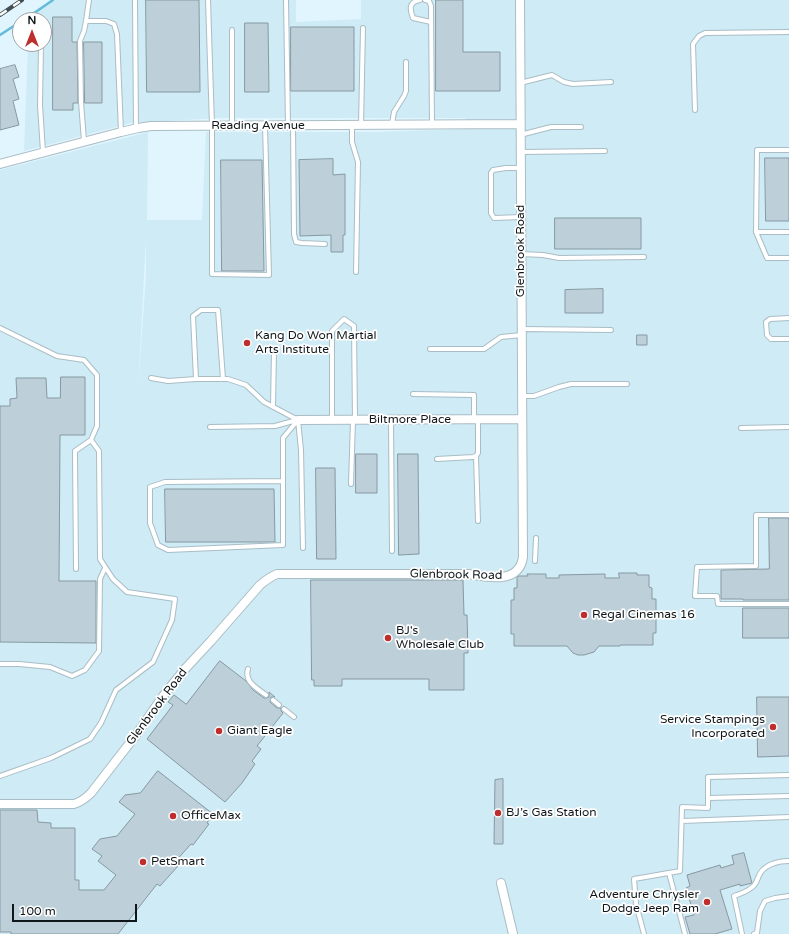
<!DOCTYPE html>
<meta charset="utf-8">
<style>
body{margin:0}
#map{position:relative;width:789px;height:934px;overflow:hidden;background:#e1f5fe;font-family:"Varela Round",sans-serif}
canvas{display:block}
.north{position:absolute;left:12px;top:12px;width:40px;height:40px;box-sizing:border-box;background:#fff;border:1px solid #9fa2a3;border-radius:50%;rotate:0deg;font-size:11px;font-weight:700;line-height:16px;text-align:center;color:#10171a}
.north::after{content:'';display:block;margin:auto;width:14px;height:18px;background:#bd2e2c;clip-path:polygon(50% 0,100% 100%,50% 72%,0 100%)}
.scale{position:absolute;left:12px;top:904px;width:125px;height:18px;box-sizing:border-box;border:2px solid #10171a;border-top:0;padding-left:5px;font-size:12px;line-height:14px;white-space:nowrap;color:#10171a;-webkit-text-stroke:3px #fff;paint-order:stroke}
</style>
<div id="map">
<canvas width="789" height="934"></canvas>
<div class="north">N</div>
<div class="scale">100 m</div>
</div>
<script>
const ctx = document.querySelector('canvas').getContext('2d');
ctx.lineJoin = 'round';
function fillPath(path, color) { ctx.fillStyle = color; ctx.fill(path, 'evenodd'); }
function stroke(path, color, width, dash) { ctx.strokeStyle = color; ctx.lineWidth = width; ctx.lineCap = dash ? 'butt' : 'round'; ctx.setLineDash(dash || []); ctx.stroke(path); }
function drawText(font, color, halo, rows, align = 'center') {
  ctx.font = font + ' "Varela Round",sans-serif'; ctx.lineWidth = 3.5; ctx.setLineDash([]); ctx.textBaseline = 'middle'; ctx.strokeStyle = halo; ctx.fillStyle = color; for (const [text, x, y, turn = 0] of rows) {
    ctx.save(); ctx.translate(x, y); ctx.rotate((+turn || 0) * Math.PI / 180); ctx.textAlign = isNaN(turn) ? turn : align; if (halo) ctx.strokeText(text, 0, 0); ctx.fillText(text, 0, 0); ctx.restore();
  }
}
fillPath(new Path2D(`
 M55 0H296V22L361 19V0H789V934H0V170L148 132 147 220H202L206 132H376L466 129V118H220L131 123 24 151 28 44H44V20H28V17ZM146 238V276L138 389Z`), '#ceebf6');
stroke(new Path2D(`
 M24 20 53 0
 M0 35 20 22`), '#64badb', 2.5);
const building = new Path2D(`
 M146 0H199L200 92H147Z
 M436 0H463V52H500V91H436Z
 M53 17H72V42H77L78 103H73V110H53Z
 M245 23H268L269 92H245Z
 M291 27H354V91H291Z
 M84 42H102V103H85Z
 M15 65 19 77 13 79 19 99 13 101 19 125 0 130V69Z
 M765 158H789V221H766Z
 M333 159V175L345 174V235H343V252H331V235L300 236 299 160Z
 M221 160H262L264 271H222Z
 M555 218H641V249H555Z
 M603 289V313H565V290Z
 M637 335H647V345H637Z
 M61 377H85V435H60L59 581H96V643L0 642V406H10V399L17 398 16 378H46L47 398H60Z
 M356 454H377V493H356Z
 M398 454H418L419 554 399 555Z
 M316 468H335L336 559H317Z
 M165 489H274L275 542H166Z
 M769 518H789V600H743V599H721V570L769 569Z
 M619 573H637V575H649V587L652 588V599H656V633H653V645H620V646H599L594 652 584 655H578L573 653 567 646H514V634H511V600H514V588H517V577L519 576H528L527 574H546V578H559V575L605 574V578H619Z
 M311 580H463L464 615H467L468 653H464V690H429V679H342V686H314V680H312Z
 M743 608H789V638H743Z
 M220 661 246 681 253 690 264 698H266L269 697V692L275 697H271L270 702 277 708H281V711L283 713 257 746 261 749 252 761 255 764 242 783 225 802 147 739 173 705 168 702 174 695 186 704Z
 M757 697H789V756L758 757Z
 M158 771 213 814 207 823 209 824 193 845 191 844 174 863 178 866 160 886 157 884 118 934H11V932H0V810H37L38 822 51 823V828H75V880H79V890H104L116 875 98 861 102 856 92 849 100 839 117 836 135 814 119 802 125 795 140 793Z
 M503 779V844H494L495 780Z
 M744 853 752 883 740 886V884L720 890 732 929 715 934H690L685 917 694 915 686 888 690 886 687 875 720 865 721 868 734 864 732 856Z`);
fillPath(building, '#bdd0d9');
stroke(building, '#8799a1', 1);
const lane = new Path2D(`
 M135 0 136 129
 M208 0 212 126V274L269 275 265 125
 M286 0 288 125
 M420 0C408 2 410 10 413 18L431 22
 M425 0 429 1 431 6 432 124
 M86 21H106L114 24 117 34 121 132
 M232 30V125
 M41 44 40 105 43 152
 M520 83 552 75 564 82 573 84 611 82
 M695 110 693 44 699 36 705 33 789 32
 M392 124 394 112 404 96 406 91V62
 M293 125 294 234 296 242 302 243 325 244
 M352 125V142L358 162 356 272
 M361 125 363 28
 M520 135 551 127H581
 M84 141 81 102 80 41 84 31 86 21 89 0
 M789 150H757L756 232H789
 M521 152 605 151
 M520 168H506L493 170 491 173V213L494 218 521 217
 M756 232 767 258H789
 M521 254 543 255 559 258 644 257
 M789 318 770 319 766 322 767 335 771 339H789
 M0 328 57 356 84 360 97 375V426L91 440 75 451 76 569
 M522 329 611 330
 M430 349H484L501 337 522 335
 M151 378 168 381 196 379
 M223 379 218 310H201L193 316 196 379H228L246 385 264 402 298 420
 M413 394 474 395V419
 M522 396H534L559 387 571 384H627
 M273 407 274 350
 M298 420 301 450 303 548
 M332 420V331L344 319 354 326 355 420
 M391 420 392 551
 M210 427 275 426 297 420
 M741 428 789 427
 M476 456 478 521
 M437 459 473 457 476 456 478 453V419
 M283 481 165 482 150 487V523L158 545 168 550 283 545V438L298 420
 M351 484 353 420
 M789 515H756V566L697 567 695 596H717L718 604H789
 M535 561 536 538
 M0 664H19L50 667 72 676 85 670 99 651 100 579 105 568
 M248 669C244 682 257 688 266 695
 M273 700 279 705
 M284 709 294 717
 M0 776 51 758 90 739 101 723 116 690 153 662 172 620 175 599 127 592 113 579 100 559 99 451 91 440
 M708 798 789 796
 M682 821 789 817
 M669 873 685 934
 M644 934 636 904 634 879 680 871 682 807 708 808V777L789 775
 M742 934 734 896C740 894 746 892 751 888 756 885 756 882 758 878 762 865 777 861 789 861
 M754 934 757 933 760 911 765 901 775 898 789 896`);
const street = new Path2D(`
 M0 164 121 132 138 128 151 126 520 124
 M298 420 522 419
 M0 804H74C81 802 86 798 91 793L136 735 163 696 185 669 211 641 260 585C266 580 270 577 277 574H468C487 577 519 585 523 557L520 0
 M501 883 513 934`);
stroke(lane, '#aabdc5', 6);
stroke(street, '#aabdc5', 10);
stroke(lane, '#fff', 4);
stroke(street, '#fff', 8);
const rail = new Path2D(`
 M0 15 22 0`);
stroke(rail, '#444e52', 4);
stroke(rail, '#fff', 2.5, [8]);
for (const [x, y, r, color] of [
 [247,343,4,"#bd2e2c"],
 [584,615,4,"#bd2e2c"],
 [388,638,4,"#bd2e2c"],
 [773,727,4,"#bd2e2c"],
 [219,731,4,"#bd2e2c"],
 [498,813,4,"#bd2e2c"],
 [173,816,4,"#bd2e2c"],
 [143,862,4,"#bd2e2c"],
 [707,902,4,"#bd2e2c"]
]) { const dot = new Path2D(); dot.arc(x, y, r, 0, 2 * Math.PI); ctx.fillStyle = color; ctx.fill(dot); stroke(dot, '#fff', 1.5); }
drawText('12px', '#10171a', '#fff', [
 ["Reading Avenue",258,126],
 ["Glenbrook Road",521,251,-90],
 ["Biltmore Place",410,420],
 ["Glenbrook Road",456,575,1],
 ["Glenbrook Road",157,707,-53]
]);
drawText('12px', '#10171a', '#fff', [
 ["Kang Do Won Martial",255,336],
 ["Arts Institute",255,350],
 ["Regal Cinemas 16",592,615],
 ["BJ's",396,631],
 ["Wholesale Club",396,645],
 ["Service Stampings",765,720,"right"],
 ["Incorporated",765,734,"right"],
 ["Giant Eagle",227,731],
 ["BJ’s Gas Station",506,813],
 ["OfficeMax",181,816],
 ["PetSmart",151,862],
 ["Adventure Chrysler",699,895,"right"],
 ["Dodge Jeep Ram",699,909,"right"]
], 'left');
</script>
